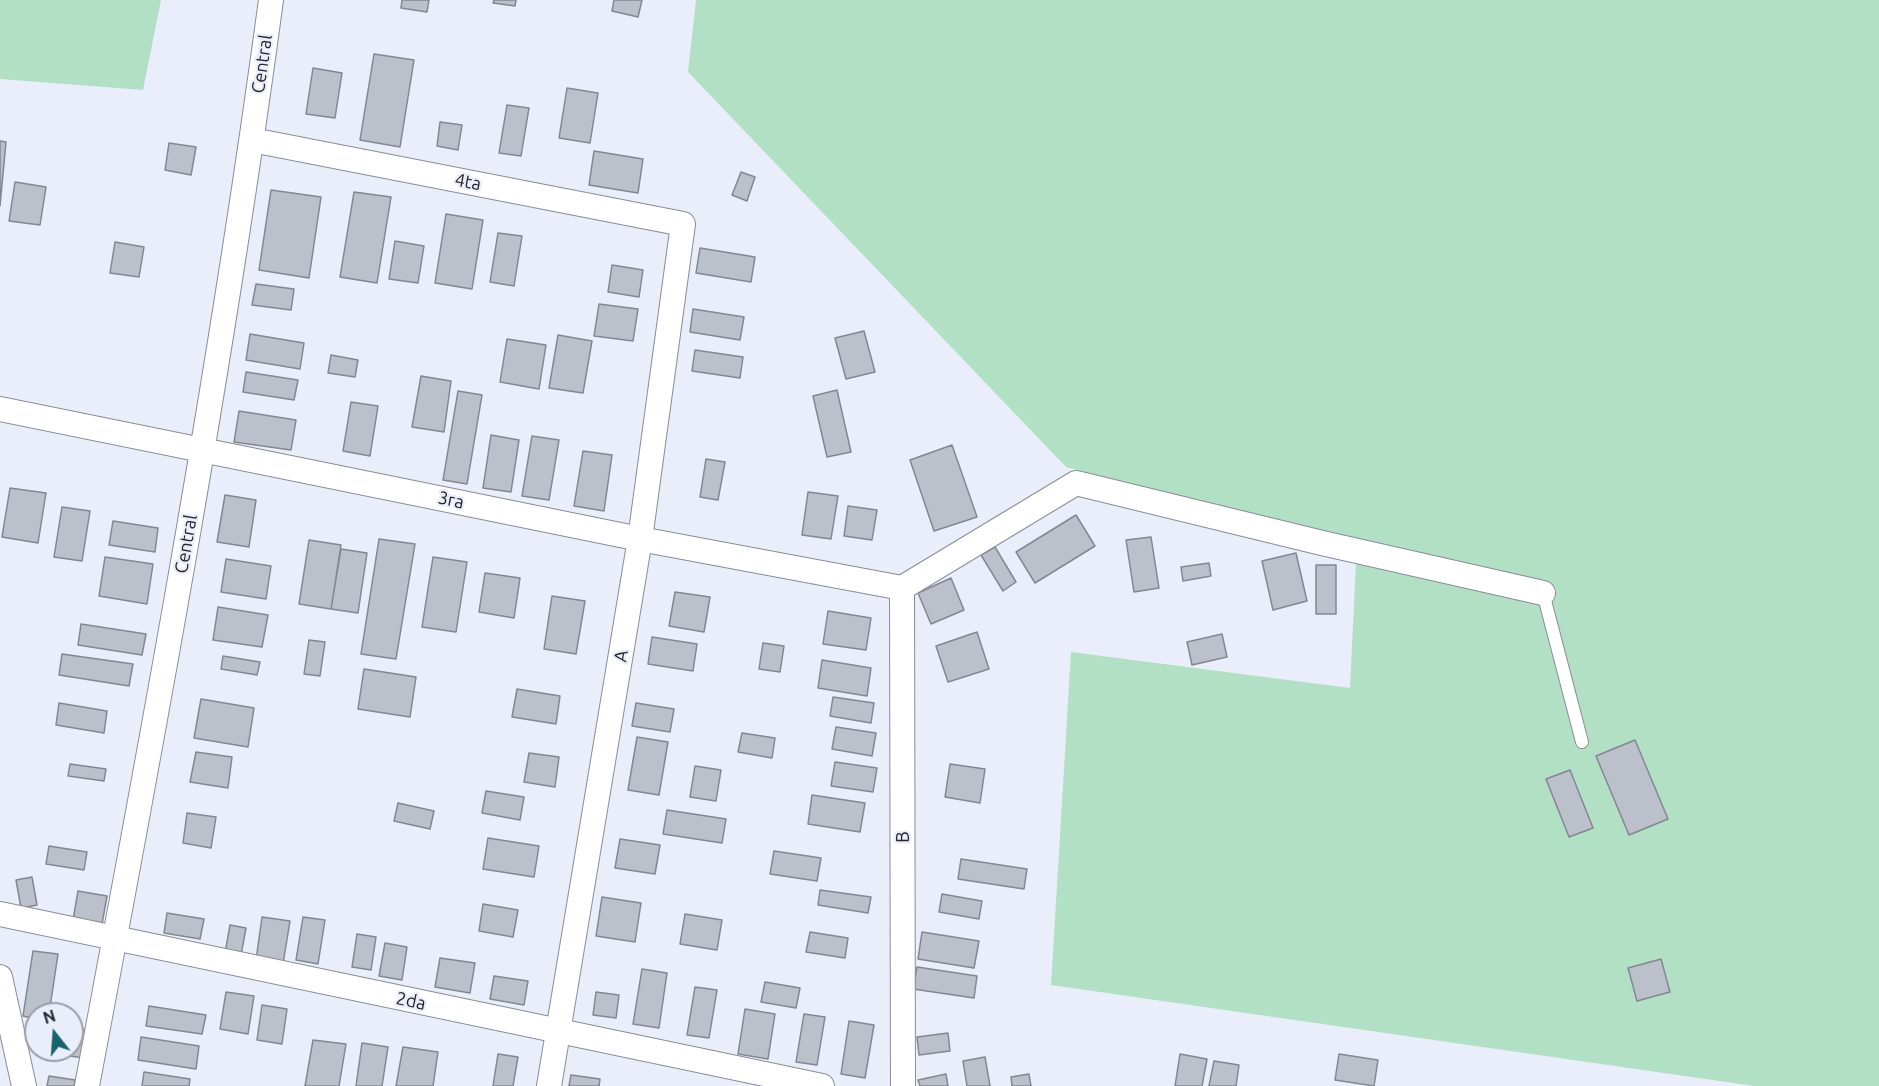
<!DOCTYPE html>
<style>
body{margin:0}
#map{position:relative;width:1879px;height:1086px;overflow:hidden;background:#eaeefa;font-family:Ubuntu,sans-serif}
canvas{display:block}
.north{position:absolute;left:24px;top:1002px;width:60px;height:60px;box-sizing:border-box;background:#eaeefa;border:2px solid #9b9ea7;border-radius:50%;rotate:343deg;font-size:16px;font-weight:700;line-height:24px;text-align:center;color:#24252a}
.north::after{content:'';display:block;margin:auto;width:21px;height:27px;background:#18646e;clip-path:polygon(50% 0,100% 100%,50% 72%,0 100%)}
</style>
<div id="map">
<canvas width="1879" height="1086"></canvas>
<div class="north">N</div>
</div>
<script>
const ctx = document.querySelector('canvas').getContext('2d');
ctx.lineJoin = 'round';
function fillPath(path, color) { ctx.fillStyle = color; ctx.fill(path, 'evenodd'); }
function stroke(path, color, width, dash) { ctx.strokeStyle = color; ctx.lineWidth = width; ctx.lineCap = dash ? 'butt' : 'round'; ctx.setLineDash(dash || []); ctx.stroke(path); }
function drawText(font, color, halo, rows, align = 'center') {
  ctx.font = font + ' Ubuntu,sans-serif'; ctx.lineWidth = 4.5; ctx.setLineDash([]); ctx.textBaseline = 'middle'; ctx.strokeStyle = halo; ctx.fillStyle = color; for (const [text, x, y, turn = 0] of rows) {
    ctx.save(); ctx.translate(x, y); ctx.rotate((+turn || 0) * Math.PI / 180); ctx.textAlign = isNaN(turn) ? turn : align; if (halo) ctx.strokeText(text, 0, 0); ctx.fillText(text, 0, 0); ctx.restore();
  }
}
fillPath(new Path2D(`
 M0 0H161L143 90 0 79Z
 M696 0H1879V1086H1754L1051 985 1071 652 1350 688 1357 542 1066 467 688 72Z`), '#b2e0c5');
const building = new Path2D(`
 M402 0H429L427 12 401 8Z
 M494 0H516L515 6 493 3Z
 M614 0H642L638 17 612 11Z
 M374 54 414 60 400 147 360 140Z
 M313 68 342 73 335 118 306 114Z
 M567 88 598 93 590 143 559 138Z
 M507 105 529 108 521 156 499 153Z
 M440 122 462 125 458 150 437 146Z
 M0 141 6 142 0 206Z
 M169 143 196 147 191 175 165 170Z
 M594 151 643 159 638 193 589 185Z
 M741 172 755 177 747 201 732 195Z
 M15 182 46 187 40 225 9 221Z
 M271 190 321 197 309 278 259 270Z
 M354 192 391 197 377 283 340 277Z
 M446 214 483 220 472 289 435 283Z
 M498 233 522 236 514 286 490 282Z
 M395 241 424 246 418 283 389 279Z
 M115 242 144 247 139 277 110 273Z
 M700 248 755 257 751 282 696 273Z
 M612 265 643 270 639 297 608 292Z
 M256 284 294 289 291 310 252 305Z
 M599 304 638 309 633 341 594 336Z
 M693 309 744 317 740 340 690 332Z
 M864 331 875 372 846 379 835 338Z
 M250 334 304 343 300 369 246 360Z
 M558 335 592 341 583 393 549 388Z
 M507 339 546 345 539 389 500 382Z
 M695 350 743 357 740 378 692 371Z
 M331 355 358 360 355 377 328 373Z
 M246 372 298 380 294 400 243 392Z
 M421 376 451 381 444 432 412 427Z
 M837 390 851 452 827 457 813 396Z
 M458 391 482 395 467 484 443 480Z
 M351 402 378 406 370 456 343 451Z
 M239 411 296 420 291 450 234 442Z
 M491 435 519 440 511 492 483 488Z
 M532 436 559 440 549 500 522 496Z
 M952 445 977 517 934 531 910 460Z
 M583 451 612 455 604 511 574 506Z
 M706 459 725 462 718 500 700 497Z
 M10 488 46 493 38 543 2 537Z
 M808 492 838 496 831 539 802 535Z
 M225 495 256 500 249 547 217 542Z
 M848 506 877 510 872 540 844 536Z
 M62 507 90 511 82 561 54 557Z
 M1076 515 1095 546 1035 583 1016 552Z
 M113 521 158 528 155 552 109 545Z
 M1151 537 1159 588 1134 592 1126 540Z
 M379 539 415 544 396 659 361 654Z
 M309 540 341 545 331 609 299 604Z
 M995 547 1016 582 1003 591 981 555Z
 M341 549 367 553 358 613 331 609Z
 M1296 553 1307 601 1273 610 1262 561Z
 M105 557 153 564 147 604 99 596Z
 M433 557 467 562 456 632 422 627Z
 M226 559 271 566 266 599 221 592Z
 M1209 563 1211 576 1183 581 1181 567Z
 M1316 565H1336V614H1316Z
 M485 573 520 578 514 618 479 612Z
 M951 578 964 610 931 624 918 593Z
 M675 592 710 597 704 632 669 626Z
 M552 596 585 601 576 654 544 649Z
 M218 607 268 615 262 647 213 640Z
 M828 611 871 618 866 650 823 644Z
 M81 624 146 634 142 655 78 645Z
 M977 632 989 669 948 682 936 646Z
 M1222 634 1227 657 1192 665 1187 642Z
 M652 637 697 644 693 671 648 664Z
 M309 640 325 642 320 676 304 674Z
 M763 643 784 646 780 672 759 669Z
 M62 654 133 664 129 686 59 675Z
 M223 656 260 662 257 675 221 669Z
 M822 660 871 668 867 696 818 688Z
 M364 669 416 677 410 717 358 709Z
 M517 689 560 696 556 724 512 717Z
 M833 697 874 703 871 723 830 716Z
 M201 699 254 708 248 747 194 738Z
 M59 703 107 711 104 733 56 725Z
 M636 703 674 709 670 732 632 726Z
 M836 727 876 733 872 756 832 749Z
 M742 733 775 738 772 758 738 752Z
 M637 737 668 742 659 795 628 790Z
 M1635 740 1668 819 1629 835 1596 756Z
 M196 752 232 757 228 788 190 782Z
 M529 753 559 757 555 787 524 782Z
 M835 762 877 768 873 792 831 786Z
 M70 764 106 769 104 781 68 776Z
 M950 764 985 769 980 803 945 797Z
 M695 766 721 770 716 801 690 797Z
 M1570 770 1593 828 1569 837 1546 779Z
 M486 791 524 797 520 820 482 813Z
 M812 795 865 803 860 832 808 824Z
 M398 803 434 811 430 829 394 821Z
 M667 810 726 819 722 843 663 834Z
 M187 813 216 817 211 848 183 843Z
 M488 838 539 846 534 877 483 869Z
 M620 839 660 845 655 874 615 868Z
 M49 846 87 852 84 870 46 864Z
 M774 851 821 858 817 881 770 874Z
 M961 859 1027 869 1024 889 958 879Z
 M32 877 37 905 21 908 16 880Z
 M820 890 871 897 868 913 818 905Z
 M78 891 107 896 102 924 73 920Z
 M942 894 982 901 979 919 939 912Z
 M602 897 641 903 635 942 596 936Z
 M483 904 518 910 513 937 479 931Z
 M167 913 204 919 200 939 164 933Z
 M685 914 722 920 717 950 680 944Z
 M262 917 290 921 283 964 256 960Z
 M303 917 325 920 318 964 296 960Z
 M230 925 246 928 241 955 225 953Z
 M810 932 848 938 845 958 806 952Z
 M922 932 979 941 974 968 918 959Z
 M357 934 376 937 371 970 352 967Z
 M385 943 407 947 402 980 379 976Z
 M33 951 58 954 49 1014H36V1019L23 1016Z
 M440 958 475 963 470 993 435 987Z
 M1661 959 1670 992 1637 1001 1628 968Z
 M917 967 977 976 974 998 913 989Z
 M642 969 667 973 659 1028 633 1024Z
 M494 976 528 981 524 1005 490 999Z
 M765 982 800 988 796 1008 761 1002Z
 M695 987 717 990 709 1038 687 1035Z
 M226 992 254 996 248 1034 220 1029Z
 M596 992 619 995 616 1018 593 1015Z
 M262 1005 287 1009 282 1044 257 1040Z
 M149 1006 206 1015 202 1034 146 1026Z
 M745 1009 775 1014 768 1059 738 1054Z
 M804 1014 825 1017 817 1065 796 1062Z
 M849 1021 874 1025 865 1078 841 1074Z
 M72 1027 89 1030 84 1058 55 1054 56 1050H72Z
 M948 1033 950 1051 919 1055 917 1037Z
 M141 1037 199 1046 196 1069 138 1060Z
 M313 1040 346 1044 339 1086H305Z
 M362 1043 388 1047 382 1086H356Z
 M403 1047 438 1052 433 1086H396Z
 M498 1054 518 1057 513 1086H493Z
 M1180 1054 1207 1059 1202 1086H1175Z
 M1339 1054 1378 1060 1374 1086 1335 1080Z
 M985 1057 990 1086H967L963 1061Z
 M1214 1061 1239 1065 1236 1086H1209Z
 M144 1072 190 1079 189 1086H142Z
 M946 1074 948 1086H920L918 1080Z
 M1029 1074 1031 1086H1012L1011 1077Z
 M571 1075 600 1079 599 1086H569Z
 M49 1076 75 1080 74 1086H47Z`);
fillPath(building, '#bcc0cb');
stroke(building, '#838791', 1.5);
const service = new Path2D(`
 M1543 593 1582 742`);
const minor = new Path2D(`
 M252 140 683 224 640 539 549 1086
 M0 409 640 539 902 588
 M902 588 1076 483 1322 543 1543 593
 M902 588 903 1086
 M0 914 822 1086
 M0 977 24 1086
 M87 1086C155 725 222 364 271 0`);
stroke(service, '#8a8d98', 14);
stroke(minor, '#8a8d98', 26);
stroke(service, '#fff', 12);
stroke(minor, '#fff', 24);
drawText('18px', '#24252a', '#eaeefa', [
 ["Central",262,64,-82],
 ["4ta",468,182,11],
 ["3ra",451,500,12],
 ["Central",186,544,-80],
 ["A",621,656,-81],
 ["B",903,837,-90],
 ["2da",411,1001,12]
]);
</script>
